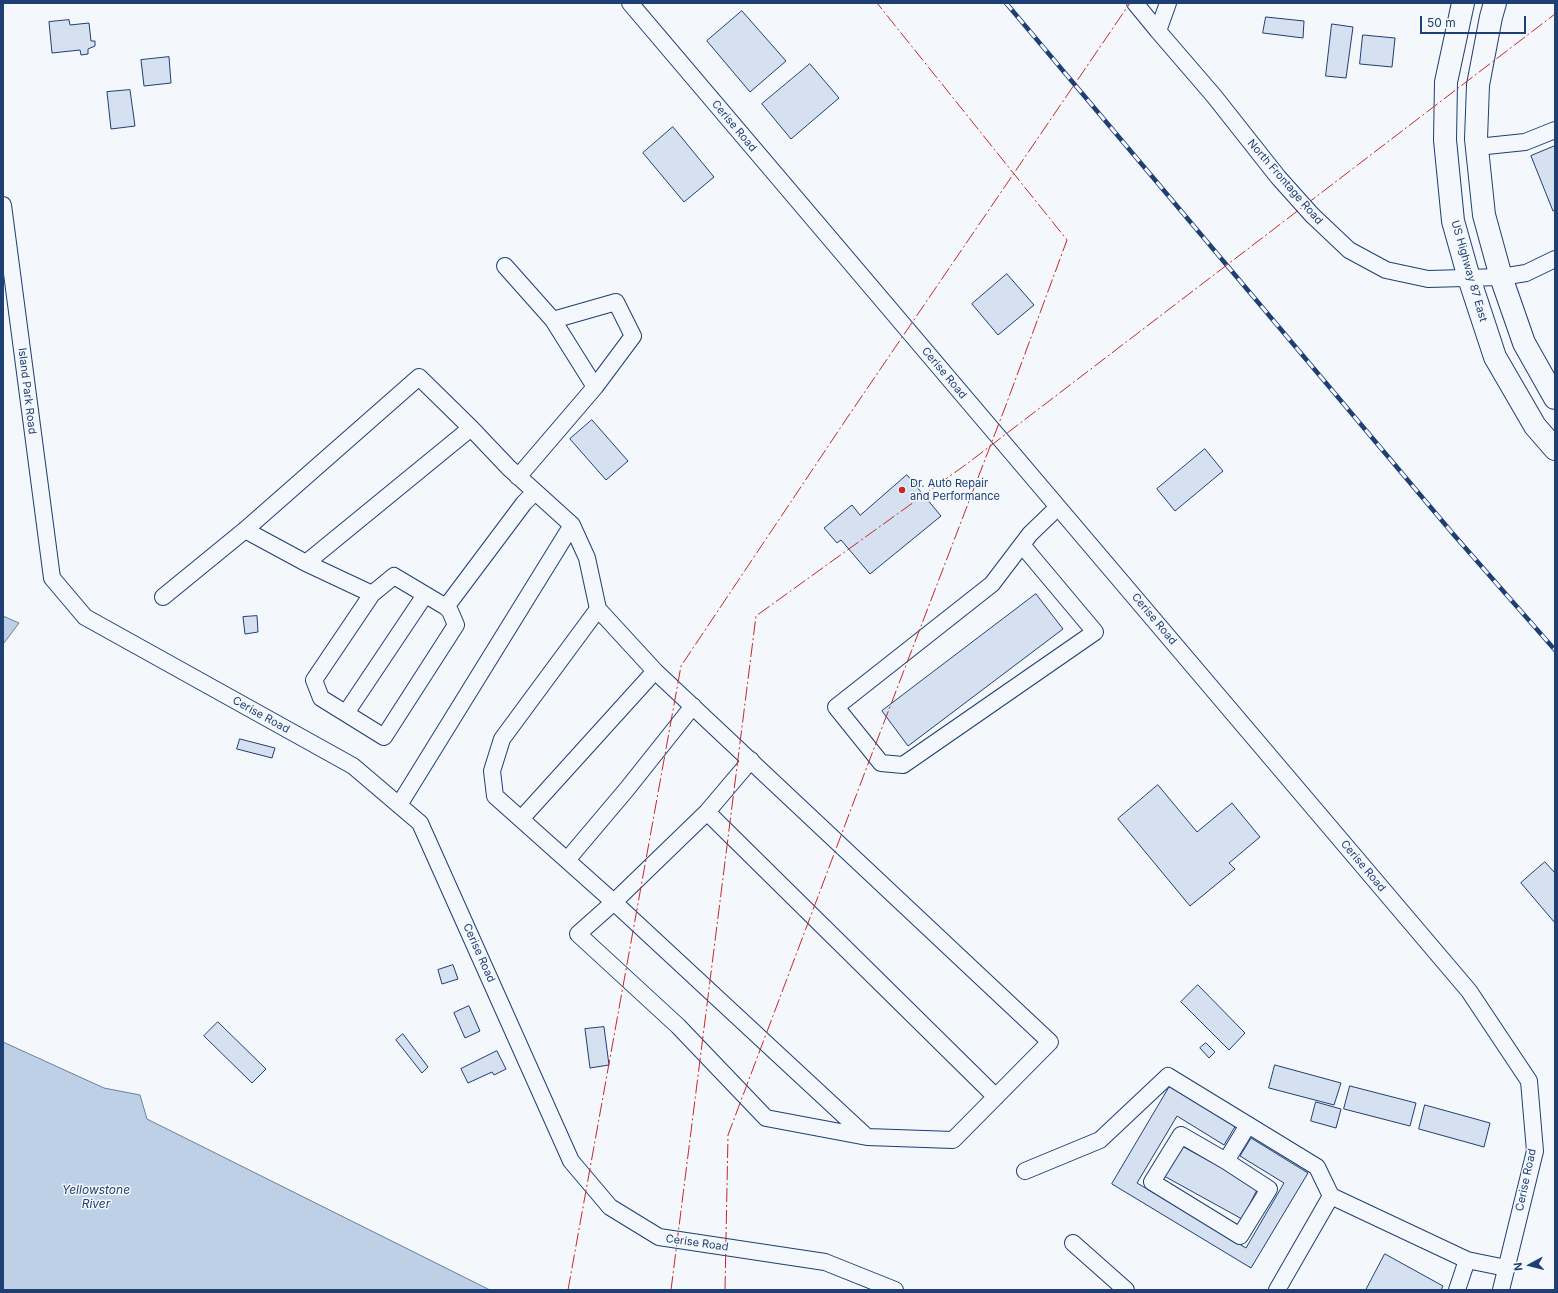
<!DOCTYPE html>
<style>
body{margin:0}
#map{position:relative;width:1558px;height:1293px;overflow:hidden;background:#f4f7fb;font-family:Inter,sans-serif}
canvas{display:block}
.frame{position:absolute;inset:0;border:4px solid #1d3f73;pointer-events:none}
.north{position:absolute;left:1510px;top:1245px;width:40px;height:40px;-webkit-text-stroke:3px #f4f7fb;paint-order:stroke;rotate:263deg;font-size:11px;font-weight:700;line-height:16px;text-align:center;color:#1d3f73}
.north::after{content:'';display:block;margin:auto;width:14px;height:18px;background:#1d3f73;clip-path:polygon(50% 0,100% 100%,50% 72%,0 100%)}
.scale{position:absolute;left:1420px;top:16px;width:106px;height:18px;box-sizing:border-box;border:2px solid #1d3f73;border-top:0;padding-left:5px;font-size:12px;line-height:14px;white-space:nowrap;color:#1d3f73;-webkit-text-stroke:3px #f4f7fb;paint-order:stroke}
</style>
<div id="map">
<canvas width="1558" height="1293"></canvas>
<div class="frame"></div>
<div class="north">N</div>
<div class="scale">50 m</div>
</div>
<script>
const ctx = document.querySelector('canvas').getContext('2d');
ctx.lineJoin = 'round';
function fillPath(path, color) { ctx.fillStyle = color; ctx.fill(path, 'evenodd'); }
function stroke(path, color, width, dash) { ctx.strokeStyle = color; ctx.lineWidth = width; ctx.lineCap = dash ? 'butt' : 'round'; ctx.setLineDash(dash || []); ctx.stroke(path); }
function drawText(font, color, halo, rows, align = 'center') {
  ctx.font = font + ' Inter,sans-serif'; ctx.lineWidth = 3; ctx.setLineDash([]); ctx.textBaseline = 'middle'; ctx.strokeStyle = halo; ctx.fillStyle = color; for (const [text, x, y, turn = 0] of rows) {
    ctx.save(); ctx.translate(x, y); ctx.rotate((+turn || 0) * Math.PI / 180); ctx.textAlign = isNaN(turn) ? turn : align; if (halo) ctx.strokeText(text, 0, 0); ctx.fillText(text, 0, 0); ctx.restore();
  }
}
const water = new Path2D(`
 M3 616 19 623 4 643 3 642Z
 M3 1042 104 1088 140 1095 147 1119 490 1290H3Z`);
fillPath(water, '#bed0e5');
stroke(water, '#687fa3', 1);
const building = new Path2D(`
 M742 11 786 61 750 92 707 41Z
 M1266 17 1304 21 1303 38 1263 33Z
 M69 20 70 25 89 23 91 41H95V46L88 49V54L81 55 80 50 52 53 49 22Z
 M1332 24 1353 27 1346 78 1326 76Z
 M1363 35 1395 38 1392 67 1360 64Z
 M169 57 171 83 144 86 141 60Z
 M810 64 839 98 791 139 762 104Z
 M130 90 135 126 111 129 107 92Z
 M673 127 714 177 684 202 643 153Z
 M1555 146V210L1553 211 1531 156Z
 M1007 274 1034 305 998 335 972 304Z
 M592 420 628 461 606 480 570 439Z
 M1205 449 1223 471 1175 511 1157 489Z
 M907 475 941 516 870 574 841 540 837 543 824 528 852 505 860 515Z
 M1036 594 1063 629 908 746 882 711Z
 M257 616 258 632 245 634 243 617Z
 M240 739 275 748 272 758 237 749Z
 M1158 785 1197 832 1232 803 1260 837 1229 863 1235 869 1190 906 1118 819Z
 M1545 862 1555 873V923L1521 883Z
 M453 965 458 979 442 984 438 970Z
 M1198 985 1245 1033 1229 1050 1181 1002Z
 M469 1006 480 1031 465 1038 454 1013Z
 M218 1022 266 1069 252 1083 204 1036Z
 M604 1027 609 1065 590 1068 585 1029Z
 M403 1034 428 1067 422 1073 396 1040Z
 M1206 1043 1215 1052 1209 1058 1200 1048Z
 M497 1051 506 1069 494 1075 492 1072 468 1083 461 1069Z
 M1275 1065 1341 1083 1334 1105 1269 1088Z
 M1170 1086 1236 1125 1224 1145 1177 1116 1137 1183 1246 1248 1284 1183 1240 1156 1251 1138 1308 1173 1251 1268 1112 1184Z
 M1350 1086 1416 1103 1410 1126 1344 1109Z
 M1316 1102 1341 1109 1336 1128 1311 1121Z
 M1425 1105 1490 1123 1484 1147 1419 1129Z
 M1180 1145 1258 1188 1242 1219 1164 1176Z
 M1385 1254 1443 1286 1441 1290H1366Z`);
fillPath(building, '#d5e0f0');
stroke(building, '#1d3f73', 1);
const minor = new Path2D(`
 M630 3 1469 991 1529 1081 1535 1151 1501 1290
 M1135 3 1158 31
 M1168 3 1158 31 1214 96 1278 177 1312 215 1349 250 1386 270 1428 279 1501 277 1526 273 1555 259
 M1477 147 1525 142 1555 130
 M3 205 52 578 85 617 353 766 420 823 571 1161 610 1207 659 1237 825 1262 895 1290
 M505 266 553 320 616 302 633 336 595 387 518 477
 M553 320 595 387
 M572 525 587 558 598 609 655 671 1050 1042 953 1140 867 1137 617 905 495 796 492 771 502 739 598 609
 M245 530 306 563 372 594 314 680 321 698 384 737 456 625 450 611 446 607 394 576 372 594
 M1022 545 1095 632 903 765 881 763 836 707 992 584 1030 534 1058 507
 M306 563 471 428
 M163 597 245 530 419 377 471 428 509 468 572 525 399 805
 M446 607 524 503 535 492
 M346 713 425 595
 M707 812 751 760
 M521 819 655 671
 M567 860 627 789 693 706
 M867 1137 766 1118 678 1026 578 934 614 902 707 812 996 1097
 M1226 1161 1269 1189 1240 1236 1152 1182 1181 1135 1226 1161 1248 1125
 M1025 1171 1100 1140 1168 1076 1317 1167 1331 1196
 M1073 1243 1126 1290
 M1277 1290 1331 1196 1467 1260
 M1457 1290 1467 1260 1506 1268`);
const highway = new Path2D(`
 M1463 3 1446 82 1445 140 1453 221 1469 278 1495 357 1535 426 1555 449
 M1495 3 1491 17 1478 85 1476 139 1484 215 1501 277 1524 343 1555 398`);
stroke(minor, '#1d3f73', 18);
stroke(highway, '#1d3f73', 24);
stroke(minor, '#f4f7fb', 16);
stroke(highway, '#f4f7fb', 22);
const rail = new Path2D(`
 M1006 3 1454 535 1555 650`);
stroke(rail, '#1d3f73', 4.5);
stroke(rail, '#f4f7fb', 3, [9]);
stroke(new Path2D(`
 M568 1290 681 666 847 418 1130 3
 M671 1290 756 616 968 463 1555 14
 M725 1290 728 1135 868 764 1006 405 1067 240 877 3`), '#c62828', 1, [14, 3, 2, 3]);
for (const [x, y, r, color] of [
 [902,490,4,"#c62828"]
]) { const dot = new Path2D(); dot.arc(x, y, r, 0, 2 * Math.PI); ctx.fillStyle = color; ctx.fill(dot); stroke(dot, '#f4f7fb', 1.5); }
drawText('11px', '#1d3f73', '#f4f7fb', [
 ["Cerise Road",734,126,50],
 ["North Frontage Road",1285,182,49],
 ["US Highway 87 East",1469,271,74],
 ["Cerise Road",944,373,50],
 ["Island Park Road",27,391,83],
 ["Cerise Road",1154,619,50],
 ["Cerise Road",261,715,29],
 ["Cerise Road",1363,866,50],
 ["Cerise Road",479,953,66],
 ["Cerise Road",1526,1180,-78],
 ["Cerise Road",697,1243,8]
]);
drawText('11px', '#1d3f73', '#f4f7fb', [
 ["Dr. Auto Repair",910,484],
 ["and Performance",910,497]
], 'left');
drawText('italic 12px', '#1d3f73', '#f4f7fb', [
 ["Yellowstone",96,1190],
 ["River",96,1204]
]);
</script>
